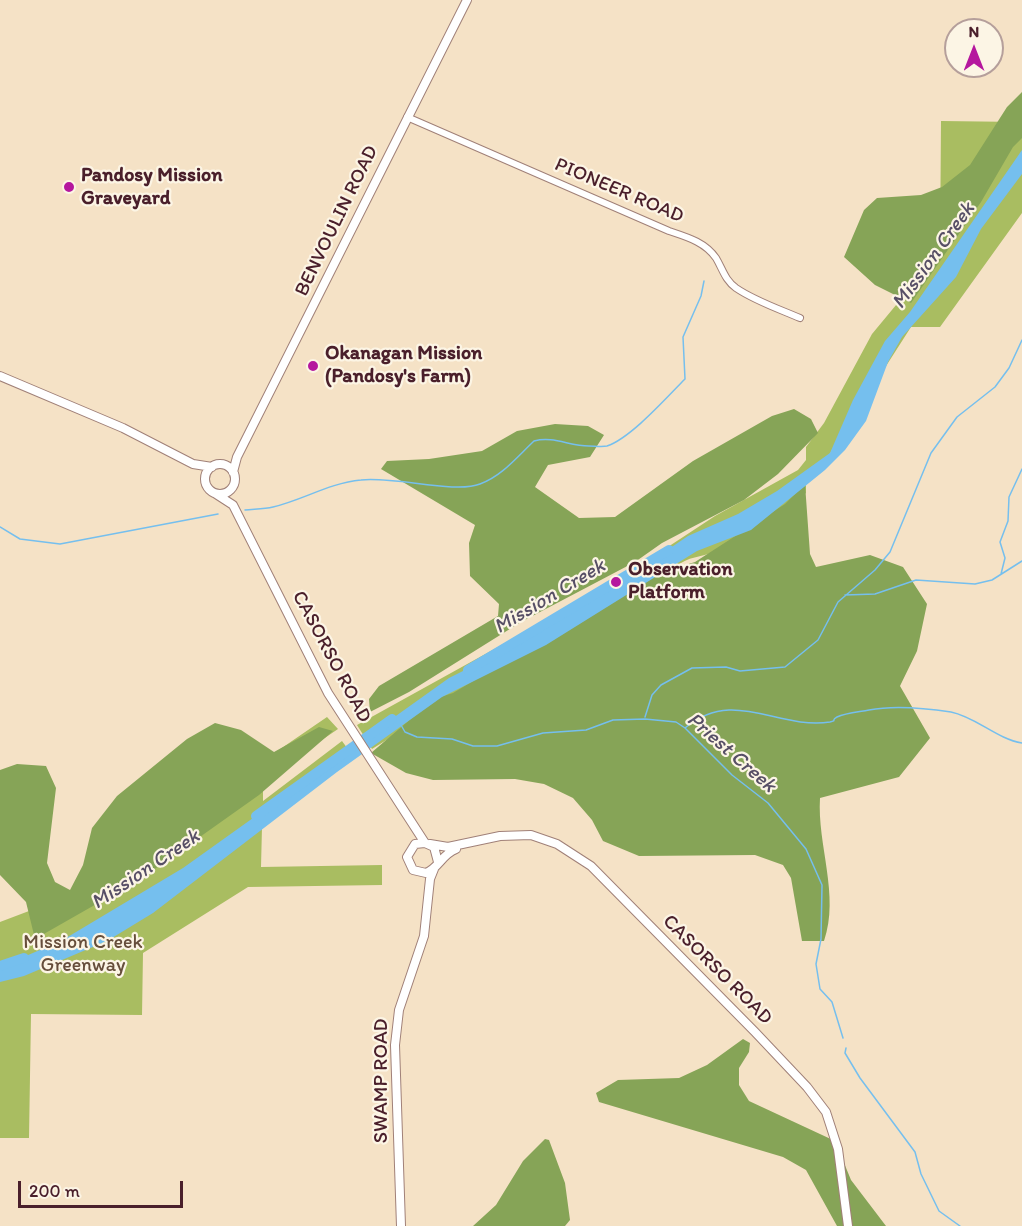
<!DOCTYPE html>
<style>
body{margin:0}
#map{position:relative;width:1022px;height:1226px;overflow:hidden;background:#f5e2c6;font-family:Itim,sans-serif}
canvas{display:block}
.north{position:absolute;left:944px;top:18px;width:60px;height:60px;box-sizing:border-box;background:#fcf5e5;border:2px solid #b59f9b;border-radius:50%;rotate:0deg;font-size:16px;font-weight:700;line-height:24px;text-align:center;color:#4a1f2b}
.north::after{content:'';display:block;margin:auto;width:21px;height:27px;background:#b5179e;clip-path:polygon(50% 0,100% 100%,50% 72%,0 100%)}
.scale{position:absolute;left:18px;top:1181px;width:165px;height:27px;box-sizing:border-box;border:3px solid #4a1f2b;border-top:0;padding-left:8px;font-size:18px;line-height:21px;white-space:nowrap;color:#4a1f2b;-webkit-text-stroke:4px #fcf5e5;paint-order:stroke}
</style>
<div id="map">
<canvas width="1022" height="1226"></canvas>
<div class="north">N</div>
<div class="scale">200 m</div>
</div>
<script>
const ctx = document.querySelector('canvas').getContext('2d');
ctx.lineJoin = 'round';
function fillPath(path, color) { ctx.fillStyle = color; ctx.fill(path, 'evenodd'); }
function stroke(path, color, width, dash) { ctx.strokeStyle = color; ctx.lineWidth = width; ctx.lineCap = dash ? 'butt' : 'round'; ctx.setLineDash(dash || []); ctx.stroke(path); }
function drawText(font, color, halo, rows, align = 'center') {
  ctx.font = font + ' Itim,sans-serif'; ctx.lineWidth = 4.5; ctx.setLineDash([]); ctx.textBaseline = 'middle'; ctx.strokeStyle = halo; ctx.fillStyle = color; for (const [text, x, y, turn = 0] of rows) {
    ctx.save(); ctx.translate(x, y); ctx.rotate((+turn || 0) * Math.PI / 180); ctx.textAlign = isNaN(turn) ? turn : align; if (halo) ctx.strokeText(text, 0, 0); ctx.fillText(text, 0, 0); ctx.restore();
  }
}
fillPath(new Path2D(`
 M1022 92V213L940 327H911L815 477 806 483V493C778 515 752 534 719 550 707 556 692 556 681 563 578 625 474 685 372 749L357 725 610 585 715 516 798 470 806 460V447L824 423 872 334 940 252 941 121 1021 122Z
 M327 717 338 729 263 780V801L342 741 353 756 262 827 261 867 382 865V885L248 887 143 953 142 1015 31 1014 29 1138H0V922L116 878 254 767Z`), '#a9bd61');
fillPath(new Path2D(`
 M1022 92V138L1013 147 981 202 911 303 875 285 844 257 864 210 877 198 921 195 942 187 970 165 1007 107Z
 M794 409 811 419 818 433 778 474 744 500 662 543 635 562 521 622 409 692 370 712 369 699 379 686 498 616 499 604 470 576 469 543 475 525 381 469 387 461 429 459 482 451 517 431 555 424 588 426 604 435 590 457 548 465 535 487 579 518 615 517 693 461 772 416Z
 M805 484 810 554 816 567 870 555 903 567 927 604 917 651 900 686 930 738 899 777 820 798C817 845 840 895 824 941H802L791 878 783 865 755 855 639 856 603 841 592 820 573 798 544 784 515 779 433 780 406 773 371 753 434 699 453 693 647 577 695 562 785 504Z
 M215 723 241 730 274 752 319 727 333 731 259 795 142 878 35 939 26 902 0 875V770L17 764 46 766 56 788 47 863 55 882 70 890 83 865 92 828 117 796 187 739Z
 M743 1039 750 1043 749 1052 739 1068V1085L749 1101 835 1141 851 1180 886 1226H837L806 1170 783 1157 599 1102 596 1093 618 1080 679 1078 707 1065Z
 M545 1139 549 1140 565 1183 570 1220 565 1226H473L496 1205 523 1161Z`), '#86a457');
fillPath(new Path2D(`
 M1022 150V174L981 229 956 277 902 337 888 362 866 421 845 450 825 470 751 530 697 551 546 645 442 697 337 772 153 913 107 941 24 976 0 982V967L61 941 183 868 449 678 509 648 554 618 605 592 688 536 738 514 777 491 830 453 853 400 885 341 910 312Z`), '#75bfee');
stroke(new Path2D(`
 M245 510C254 509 264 509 273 507 303 500 329 483 361 480 394 476 455 494 480 484 502 476 517 457 534 441 554 436 569 446 589 446 594 446 602 447 607 446 631 438 667 397 685 379L683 337 701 296 704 281
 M0 527 20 539 60 544 218 514
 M1001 574 1005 558 1000 542 1008 521 1009 497 1022 469
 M845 595 875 594 916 580 975 584 992 580 1022 561
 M645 717 652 695 661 685 692 668 726 667 740 671 785 667 818 640 838 602 875 570 890 552 931 453 957 417 995 387 1009 368 1022 340
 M401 725 405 732 417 737 452 739 473 746H497L543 733 586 730 613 720 645 719 676 722 685 728 732 775 768 803 806 849 822 885 821 939 816 964 820 989 832 1002 843 1038
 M685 728C734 687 777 730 830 722 838 720 830 721 837 717 846 713 859 712 869 710 894 705 925 708 951 712 976 717 997 739 1022 743
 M846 1048 845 1053 860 1078 915 1152 921 1174 939 1211 960 1226`), '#75bfee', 1.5);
stroke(new Path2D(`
 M468 670 669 550
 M256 816 392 719
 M0 966 24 958`), '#75bfee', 10);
const street = new Path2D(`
 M407 117 669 231C687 237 705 242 716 258 723 270 725 280 736 288 755 301 779 309 800 318`);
const secondary = new Path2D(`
 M0 376 123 428 193 464 212 467
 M205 479a15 15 0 1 1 30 0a15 15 0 1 1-30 0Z
 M233 472 237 457 467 0
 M216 494 233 505 328 693 425 843
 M430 844 448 847 500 836 531 835 557 844 591 866 755 1032 807 1087 826 1112 838 1149 848 1226
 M438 862 434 847 425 843 415 844 407 857 413 870 426 873C439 868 442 854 456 849
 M401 1226 395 1045 399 1010 424 936 430 879 434 869`);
stroke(street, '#a08078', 8);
stroke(secondary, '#a08078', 10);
stroke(street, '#fff', 6);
stroke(secondary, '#fff', 8);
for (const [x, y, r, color] of [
 [69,187,6,"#b5179e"],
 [313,366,6,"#b5179e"],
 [616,582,6,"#b5179e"]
]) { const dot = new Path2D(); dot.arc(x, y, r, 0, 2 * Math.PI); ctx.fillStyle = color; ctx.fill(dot); stroke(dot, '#fcf5e5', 2); }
drawText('bold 20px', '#4a1f2b', '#fcf5e5', [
 ["Pandosy Mission",81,176],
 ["Graveyard",81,199],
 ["Okanagan Mission",325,354],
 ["(Pandosy's Farm)",325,377],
 ["Observation",628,570],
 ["Platform",628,593]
], 'left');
drawText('20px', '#4a1f2b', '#fcf5e5', [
 ["PIONEER ROAD",619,191,23],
 ["BENVOULIN ROAD",337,221,-64],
 ["CASORSO ROAD",331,657,62],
 ["CASORSO ROAD",717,970,45],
 ["SWAMP ROAD",382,1081,-90]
]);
drawText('20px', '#664e3b', '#fcf5e5', [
 ["Mission Creek",83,943],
 ["Greenway",83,966]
]);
drawText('italic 21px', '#574f66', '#fcf5e5', [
 ["Mission Creek",934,256,-54],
 ["Mission Creek",550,597,-31],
 ["Priest Creek",731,753,41],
 ["Mission Creek",146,870,-34]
]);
</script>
